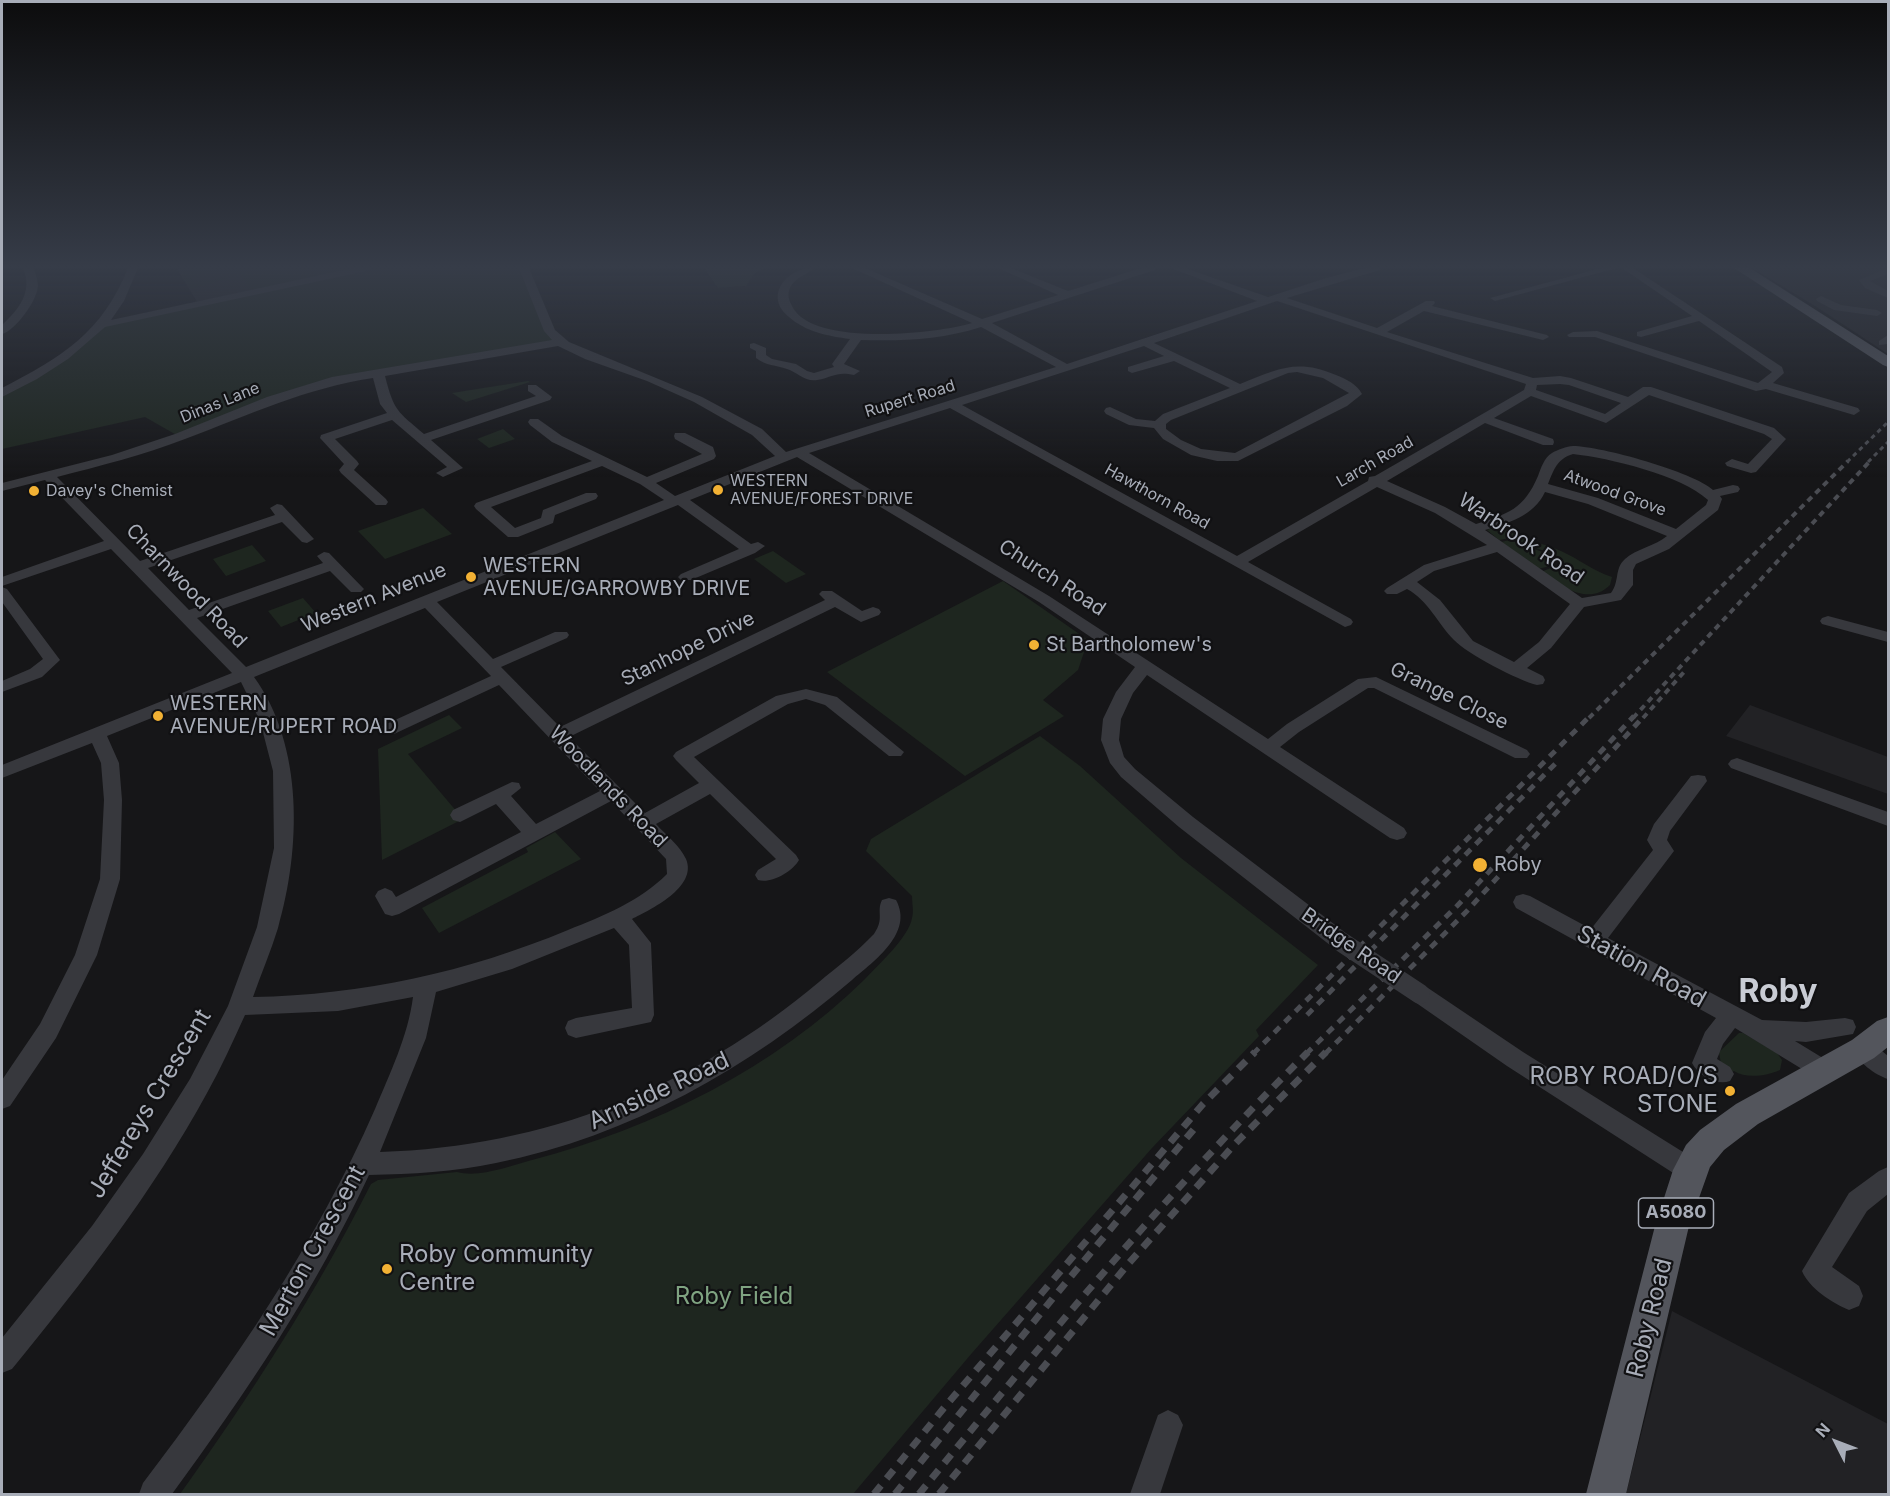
<!DOCTYPE html>
<style>
body{margin:0}
#map{position:relative;width:1890px;height:1496px;overflow:hidden;background:#161618;font-family:Inter,sans-serif}
canvas{display:block}
.frame{position:absolute;inset:0;border:3px solid #a8adb8;pointer-events:none}
.north{position:absolute;left:1806px;top:1412px;width:60px;height:60px;-webkit-text-stroke:4px #111113;paint-order:stroke;rotate:312deg;font-size:16px;font-weight:700;line-height:24px;text-align:center;color:#a8adb8}
.north::after{content:'';display:block;margin:auto;width:21px;height:27px;background:#a8adb8;clip-path:polygon(50% 0,100% 100%,50% 72%,0 100%)}
</style>
<div id="map">
<canvas width="1890" height="1496"></canvas>
<div class="frame"></div>
<div class="north">N</div>
</div>
<script>
const ctx = document.querySelector('canvas').getContext('2d');
ctx.lineJoin = 'round';
function fillPath(path, color) { ctx.fillStyle = color; ctx.fill(path, 'evenodd'); }
function strokePath(path, color, width, dash) { ctx.strokeStyle = color; ctx.lineWidth = width; ctx.lineCap = dash ? 'butt' : 'round'; ctx.setLineDash(dash || []); ctx.stroke(path); }
function label(font, color, halo, rows, align = 'center') {
  ctx.font = font + ' Inter,sans-serif'; ctx.lineWidth = 4.5; ctx.setLineDash([]); ctx.textBaseline = 'middle'; ctx.strokeStyle = halo; ctx.fillStyle = color; for (const [text, x, y, turn = 0] of rows) {
    ctx.save(); ctx.translate(x, y); ctx.rotate((+turn || 0) * Math.PI / 180); ctx.textAlign = isNaN(turn) ? turn : align; if (halo) ctx.strokeText(text, 0, 0); ctx.fillText(text, 0, 0); ctx.restore();
  }
}
fillPath(new Path2D(`
 M181,268H356L197,302L177,269Z
 M1752,268H1888V354L1815,306Z
 M1750,705L1888,757V794L1726,736Z
 M1672,1311L1888,1424V1494H1626Z`), '#222225');
fillPath(new Path2D(`
 M221,268L189,276L194,282L231,277L191,289L177,269Z
 M243,268H356L252,290L235,269Z
 M366,268H524L539,305L559,342L336,380L180,437L145,417L2,449V394L62,357L100,324L116,323Z
 M704,268H764L755,273L746,286L718,288Z
 M528,381L530,382L466,402L452,393Z
 M503,429L515,439L489,448L477,439Z
 M423,508L452,534L385,559L358,531Z
 M1499,525C1518,539 1540,542 1561,551C1579,559 1593,571 1612,577L1610,585C1588,607 1560,585 1541,572L1553,567L1569,573L1562,567L1564,562L1560,557L1510,538L1499,540L1487,530Z
 M1510,540L1553,556L1560,562H1552L1550,566L1538,569L1501,542Z
 M252,545L266,561L226,576L213,559Z
 M773,551L806,574L786,583L754,559Z
 M1003,581L1088,640L1078,670L1043,700L1064,716L965,776L827,672Z
 M303,598L316,613L281,627L268,611Z
 M449,715L462,728L408,754L463,819L382,860L378,749Z
 M1040,736L1080,766L1181,858L1318,965L1256,1030L1259,1036L1152,1148L972,1353L853,1494H180C251,1395 316,1293 371,1184L378,1180L457,1172C480,1178 509,1166 532,1160C654,1128 775,1068 865,979C878,965 909,937 912,918C914,912 912,903 912,896L866,851L871,839Z
 M555,832L581,859L439,933L422,908L528,852L526,848Z
 M1739,1033H1743L1777,1053L1782,1060L1780,1070C1767,1076 1746,1079 1734,1071L1730,1073L1721,1064L1719,1052Z`), '#1e261f');
fillPath(new Path2D(`
 M23,268H33C36,274 38,280 38,286C37,301 15,331 2,334V325C19,309 33,292 23,268Z
 M128,268H138L124,301L111,320L353,268H371L366,271L105,327L68,359L37,379L2,397V388C62,357 102,333 128,268Z
 M519,268H529L555,330L569,342L702,397L762,429L786,452L1056,367L981,327C941,340 902,341 861,340L844,364L860,371L854,375C837,371 833,377 817,380C805,382 797,372 787,369C776,365 766,366 756,358V351L750,348V344L754,343L766,348V355L772,359L796,364L807,371L814,373L834,367L832,364L850,339C828,336 806,332 789,317C763,296 787,267 814,268C807,275 794,278 790,288C787,295 789,300 792,306C811,347 936,334 972,323L852,268H865L982,319L1058,295L998,268H1011L1068,291L1141,268H1156L1155,270L992,323L1067,364L1257,301L1171,268H1185L1268,297L1326,278L1365,268H1381L1380,270L1287,298L1377,328L1426,301H1434L1435,303L1432,306L1547,335L1549,337L1543,340L1424,311L1387,332L1533,378L1560,376L1571,378L1628,397L1643,387H1651L1774,428L1786,439L1756,472L1751,473L1727,466L1725,463L1732,459L1748,464L1772,439L1764,434L1649,395L1606,423L1531,396L1494,418L1553,439L1554,442L1553,445H1543L1485,423L1387,481L1445,507L1476,524C1508,514 1524,509 1538,476C1541,468 1544,458 1552,453C1557,450 1567,446 1573,446C1600,446 1694,472 1713,490L1733,485L1738,486L1740,489L1738,492L1720,496L1722,499L1718,510L1669,549L1636,564L1633,570V585L1621,600L1584,607L1551,648L1527,668L1543,676L1545,680L1543,684L1537,685C1519,681 1466,653 1454,640C1437,623 1429,601 1407,589L1397,594H1387L1384,591L1387,588L1424,565L1487,545L1435,513L1377,487L1248,562L1351,619L1353,622L1351,625L1345,627L950,408L809,453L1049,596L1268,739L1287,724L1358,679L1376,677L1527,750L1530,754L1527,758H1515L1374,688H1368L1299,732L1280,747L1404,828L1407,833L1404,838L1397,840L1390,838L1147,675L1133,693L1121,719L1119,740L1124,757L1135,769L1193,817L1351,937L1354,943L1351,949L1343,951L1335,949L1179,827L1121,777L1110,763L1101,740L1103,719L1116,692L1135,667L1039,602L797,457L690,500L751,544L758,542L765,546L755,553L691,580H681L678,577L681,574L739,549L678,505L437,602L493,659L555,632H567L569,635L567,638L501,667L560,727L825,600L819,594L822,591H832L862,611L873,607L879,609L881,612L879,615L861,622L835,607L569,737L645,813L699,783L676,760L673,756L676,752L776,696L806,689L837,697L904,752L901,756H889L825,705L806,699L788,704L694,757L796,855L799,860C792,872 771,884 758,880L755,875L758,870L776,859L710,794L656,824C666,835 680,846 686,859C698,887 650,910 632,919L651,943L654,1015L651,1022L576,1038L568,1035L565,1028L568,1021L576,1018L632,1008L629,945L614,928L512,969L436,992L426,1038L380,1152C545,1147 693,1088 819,982C837,967 857,952 874,934C885,918 876,912 882,900L889,898L896,900C914,933 874,961 852,980C749,1068 630,1136 496,1163C454,1172 412,1174 369,1175C316,1289 246,1393 172,1494H139L143,1483C232,1366 316,1244 375,1109C390,1073 408,1036 413,997L338,1011L245,1015C233,1041 221,1068 207,1093C153,1192 83,1282 12,1369L2,1373V1338L92,1226L143,1154L190,1079L228,1006L257,927L274,848L273,771L260,721L241,682L107,736L119,763L122,800L120,879L97,955L56,1038L10,1106L2,1109V1080L40,1024L75,955L100,879L104,800L101,763L92,743L2,778V765L232,673L111,549L2,586V577L104,541L45,480L2,491V483L112,455L175,434L267,397L332,377L552,340L544,331ZM1277,301L1526,384L1524,390L1375,476L1369,477L1368,481L1237,556L962,405L1144,346L1164,356L1128,367V371L1132,373L1174,361L1230,388L1163,414L1155,421L1136,419L1110,407L1106,408L1104,411L1106,414L1129,425L1154,428L1163,439L1191,455L1217,461H1238L1347,406L1362,394C1357,384 1346,379 1336,375C1297,358 1277,369 1240,384L1154,343ZM558,346L585,359L647,381L694,402L752,435L775,456L675,496L656,483L714,459L716,456L713,447L685,433H675L674,436L675,439L702,454L647,477L562,436L538,419H530L528,422L530,425L552,442L592,461L476,503L474,506L476,509L508,537H518L553,523L555,515L596,499L598,496L596,493H586L543,510L541,518L515,528L491,507L602,466L640,484L664,500L246,667L197,618L330,571L351,592H361L364,589L329,553L324,552L317,556L323,563L189,610L148,568L282,522L302,542L307,543L314,539L282,505L277,504L270,508L275,515L140,561L57,477C100,466 143,455 185,439C249,415 306,388 373,378L380,404L387,413L321,435L320,438L344,464L339,470L341,473L376,505H386L388,502L386,499L354,470L359,464L357,461L335,439L392,420L447,467L436,473L443,477L463,468L431,440L550,400L552,397L536,385H528V391L536,396L424,434C397,411 394,411 385,376ZM1297,372L1323,378L1349,393L1235,453L1201,449L1181,440L1166,429V424L1171,420L1288,373ZM1560,384L1569,385L1621,403L1605,414L1536,390L1537,385ZM1573,454C1609,458 1681,475 1708,500L1706,505L1676,529L1598,498L1548,484C1554,469 1557,459 1573,454ZM1545,492L1588,504L1667,536C1655,546 1636,549 1625,559C1614,569 1620,581 1611,593L1582,598L1485,530C1508,523 1534,516 1545,492ZM1497,552L1570,604L1539,642L1514,662L1473,641L1440,600L1417,582L1434,571ZM425,608L491,676L382,726L379,730L382,734H394L499,685L600,791L536,824L511,796L521,788L519,783L512,782L453,810L450,815L453,820L460,822L496,804L521,832L396,897L392,891L385,888L378,891L375,896L385,914L392,916L399,914L611,801L666,859L667,874C640,901 603,916 568,930C467,972 363,995 253,997C261,974 271,951 278,928C301,849 304,746 254,677Z
 M1601,268H1617L1495,301L1490,298Z
 M1622,268H1633L1782,367L1784,373L1773,383L1858,408L1860,411L1854,415L1766,389L1756,391L1595,337H1569L1567,335L1573,332L1597,331L1758,383L1772,372L1699,321L1641,337L1637,336V332L1692,316Z
 M1888,268V274L1870,281L1888,291V298L1865,288L1859,280Z
 M1821,296L1841,305L1877,310L1882,313L1877,316L1834,310L1817,301L1816,299Z
 M1888,335V344L1879,345V341Z
 M2,587L7,589L60,660L42,677L2,692V681L30,669L43,659L2,602Z
 M1828,616L1888,632V642L1822,624L1820,621L1822,618Z
 M1737,758L1888,812V826L1731,768L1728,764L1731,760Z
 M1698,775L1705,776L1707,781L1670,831L1667,840L1674,851L1608,938L1762,1020L1806,1022L1845,1018L1853,1020L1856,1027L1853,1034L1806,1042L1795,1041L1831,1063L1835,1070L1831,1077L1823,1080L1815,1077L1735,1028L1723,1044L1717,1059L1730,1067L1734,1074L1730,1081C1717,1086 1699,1076 1692,1063L1705,1032L1716,1018L1516,908L1513,902L1516,896L1523,894L1530,896L1591,929L1653,850L1647,840L1654,824L1691,776Z
 M1420,985L1428,988L1523,1052L1699,1162L1702,1170L1699,1178L1690,1182L1681,1178L1507,1066L1412,1000L1409,994L1412,988Z
 M1863,1039L1871,1042L1888,1056V1079C1875,1075 1858,1062 1852,1049L1855,1042Z
 M1888,1167V1194L1867,1211L1832,1267L1859,1286L1863,1296L1859,1306L1849,1310C1832,1303 1809,1288 1802,1271L1849,1193L1879,1171Z
 M1168,1410L1178,1415L1183,1425L1160,1494H1130L1158,1415Z`), '#37383d');
fillPath(new Path2D(`
 M1734,268H1750L1888,356V367L1883,365Z
 M1888,1017V1047L1874,1058L1758,1124L1724,1150L1710,1167L1689,1226L1626,1494H1586L1655,1226L1673,1170L1686,1145L1700,1130L1736,1104L1852,1040L1877,1021Z`), '#53555c');
strokePath(new Path2D(`
 M1847,462L1888,422
 M1868,462L1888,442`), '#4a4c52', 3, [4.5, 4]);
strokePath(new Path2D(`
 M1589,718L1848,461
 M1633,718L1870,461
 M1643,718L1684,672`), '#4a4c52', 4, [6, 5]);
strokePath(new Path2D(`
 M1307,1015L1558,761
 M1253,1054L1590,716
 M1306,1054L1457,906L1634,716
 M1325,1054L1467,911L1644,716`), '#4a4c52', 5, [8, 7]);
strokePath(new Path2D(`
 M874,1494L943,1409L1203,1104L1255,1052
 M895,1494L1053,1298L1199,1123
 M919,1494C1043,1342 1168,1191 1308,1052
 M939,1494L1129,1263L1234,1145L1326,1052`), '#4a4c52', 7, [11, 9]);
strokePath(new Path2D(`
 M1343,943L1420,994`), '#37383d', 20);
const sky = ctx.createLinearGradient(0, 0, 0, 477);
sky.addColorStop(0, '#0c0c0d');
sky.addColorStop(0.56, '#363c48');
sky.addColorStop(1, '#363c4800');
ctx.fillStyle = sky;
ctx.fillRect(0, 0, 1890, 477);
for (const [x, y, r, color] of [
 [718,490,6,"#f2b134"],
 [34,491,6,"#f2b134"],
 [471,577,6,"#f2b134"],
 [1034,645,6,"#f2b134"],
 [158,716,6,"#f2b134"],
 [1480,865,8,"#f2b134"],
 [1730,1091,6,"#f2b134"],
 [387,1269,6,"#f2b134"]
]) { const dot = new Path2D(); dot.arc(x, y, r, 0, 2 * Math.PI); ctx.fillStyle = color; ctx.fill(dot); strokePath(dot, '#111113', 2); }
label('16px', '#a8adb8', '#111113', [
 ["Rupert Road",910,399,-17],
 ["Dinas Lane",220,403,-22],
 ["Larch Road",1375,462,-30],
 ["Atwood Grove",1615,493,20],
 ["Hawthorn Road",1157,497,29]
]);
label('16px', '#a8adb8', '#111113', [
 ["WESTERN",730,481],
 ["AVENUE/FOREST DRIVE",730,499],
 ["Davey's Chemist",46,491]
], 'left');
for (const [x, y, w] of [
 [1676,1213,75]
]) { const box = new Path2D(); box.roundRect(x - w / 2, y - 15, w, 30, 4.5); ctx.fillStyle = '#111113'; ctx.fill(box); strokePath(box, '#a8adb8', 1.5); }
label('bold 18px', '#a8adb8', null, [
 ["A5080",1676,1213]
]);
label('20px', '#a8adb8', '#111113', [
 ["Warbrook Road",1521,539,34],
 ["Church Road",1052,578,33],
 ["Charnwood Road",186,586,46],
 ["Western Avenue",374,598,-22],
 ["Stanhope Drive",688,649,-26],
 ["Grange Close",1449,696,26],
 ["Woodlands Road",608,787,46],
 ["Bridge Road",1351,946,35]
]);
label('20px', '#a8adb8', '#111113', [
 ["WESTERN",483,566],
 ["AVENUE/GARROWBY DRIVE",483,589],
 ["St Bartholomew's",1046,645],
 ["WESTERN",170,704],
 ["AVENUE/RUPERT ROAD",170,727],
 ["Roby",1494,865]
], 'left');
label('24px', '#a8adb8', '#111113', [
 ["Station Road",1641,967,29],
 ["Arnside Road",659,1091,-25],
 ["Jeffereys Crescent",150,1104,-59],
 ["Merton Crescent",313,1251,-61],
 ["Roby Road",1650,1318,-76]
]);
label('24px', '#a8adb8', '#111113', [
 ["ROBY ROAD/O/S",1718,1077],
 ["STONE",1718,1105],
 ["Roby Community",399,1255,"left"],
 ["Centre",399,1283,"left"]
], 'right');
label('24px', '#7fa381', '#111113', [
 ["Roby Field",734,1297]
]);
label('bold 32px', '#c9ccd4', '#111113', [
 ["Roby",1778,992]
]);
</script>
